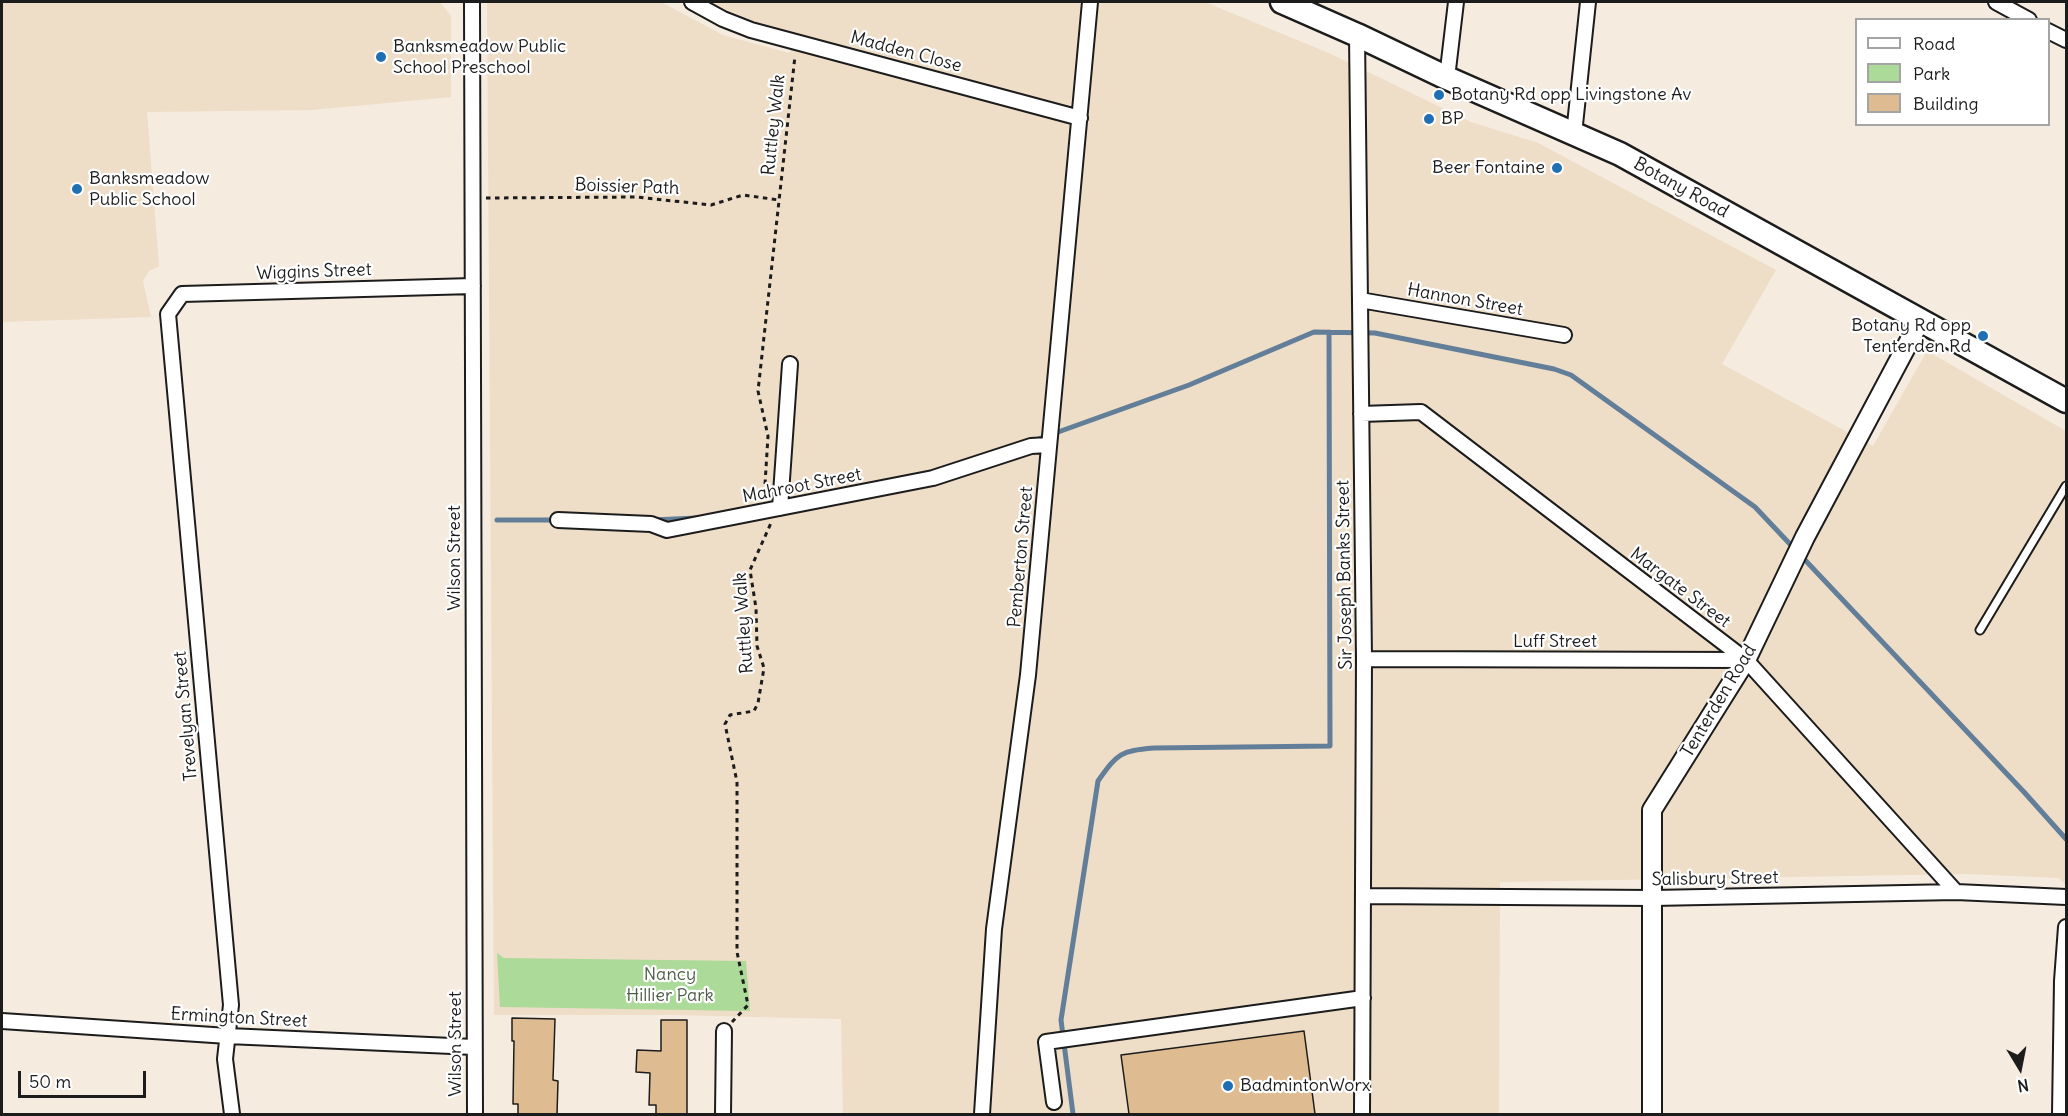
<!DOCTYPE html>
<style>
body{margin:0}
#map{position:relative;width:2068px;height:1116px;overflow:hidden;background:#f5ebde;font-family:Delius,sans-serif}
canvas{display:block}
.frame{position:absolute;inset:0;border:3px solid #1c1c1c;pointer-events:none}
.legend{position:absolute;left:1855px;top:18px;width:195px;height:108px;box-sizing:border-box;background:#fff;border:2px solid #a4a4a4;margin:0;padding:8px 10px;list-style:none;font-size:18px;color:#1c1c1c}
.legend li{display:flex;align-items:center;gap:12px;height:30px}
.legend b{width:30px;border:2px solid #a4a4a4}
.north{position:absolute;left:1990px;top:1038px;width:60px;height:60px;-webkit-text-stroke:4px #fff;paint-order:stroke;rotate:170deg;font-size:16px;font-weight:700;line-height:24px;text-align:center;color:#1c1c1c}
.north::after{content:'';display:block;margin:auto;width:21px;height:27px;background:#1c1c1c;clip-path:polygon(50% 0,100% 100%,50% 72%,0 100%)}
.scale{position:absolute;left:18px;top:1071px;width:128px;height:27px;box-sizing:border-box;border:3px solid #1c1c1c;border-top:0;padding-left:8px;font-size:18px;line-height:21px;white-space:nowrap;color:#1c1c1c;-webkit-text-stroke:4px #fff;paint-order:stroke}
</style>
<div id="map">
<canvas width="2068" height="1116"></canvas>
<div class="frame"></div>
<ul class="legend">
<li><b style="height:8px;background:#fff"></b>Road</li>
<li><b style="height:16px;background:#acda99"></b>Park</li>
<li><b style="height:16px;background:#dfbb91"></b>Building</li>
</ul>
<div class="north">N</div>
<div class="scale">50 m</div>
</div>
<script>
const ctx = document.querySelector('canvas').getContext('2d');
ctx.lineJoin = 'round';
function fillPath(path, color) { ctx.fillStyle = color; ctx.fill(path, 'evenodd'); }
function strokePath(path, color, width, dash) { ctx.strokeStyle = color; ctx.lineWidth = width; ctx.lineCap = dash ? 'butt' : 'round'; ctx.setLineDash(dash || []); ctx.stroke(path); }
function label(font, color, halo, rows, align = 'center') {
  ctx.font = font + ' Delius,sans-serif'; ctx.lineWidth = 4.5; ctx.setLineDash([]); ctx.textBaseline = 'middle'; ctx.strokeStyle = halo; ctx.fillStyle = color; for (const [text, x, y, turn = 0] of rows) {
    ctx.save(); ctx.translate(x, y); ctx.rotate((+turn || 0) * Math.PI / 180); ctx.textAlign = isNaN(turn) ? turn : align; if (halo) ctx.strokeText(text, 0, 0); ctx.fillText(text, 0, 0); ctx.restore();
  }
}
fillPath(new Path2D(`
 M2,2H440L451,16V97L312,110L147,112L159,266L149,271L143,281L151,317L2,322Z
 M487,2H661L723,35L789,53L799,35L761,25L709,2H1205L1331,54L1471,122L1538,143L1776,270L1722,364L1873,446L1927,351L2066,431V886L2059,878L1966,874L1500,882L1499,1114H843L841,1019L672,1015H494Z`), '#eeddc7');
fillPath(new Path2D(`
 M497,953L504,958L746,961L750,1011L500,1007Z`), '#acda99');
strokePath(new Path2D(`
 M1033,441L1189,385L1314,332L1375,333L1554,369L1571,375L1755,507L2024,792L2066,839
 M497,520H556
 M652,520L697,518
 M1073,1114L1061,1020L1098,781C1118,753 1120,751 1154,748L1330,746L1329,332`), '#627e99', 5);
const building = new Path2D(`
 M512,1018L555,1019L553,1080L558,1081L557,1114H518V1104H513L514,1041H512Z
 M661,1020H687V1114H656V1105H649L650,1073L636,1072L637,1050L661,1051Z
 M1304,1031L1315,1114H1129L1121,1055Z`);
fillPath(building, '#dfbb91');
strokePath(building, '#1c1c1c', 1.5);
const service = new Path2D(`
 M1980,630L2066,486`);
const minor = new Path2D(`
 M472,2L475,1114
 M692,2L723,19L751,30L1080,118
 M1996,2L2029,20
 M2048,31L2066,40
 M1357,35L1364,659L1362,1114
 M1447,78L1456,2
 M1574,134L1588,2
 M1360,300L1564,335
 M1361,414L1421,412L1746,660L1956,892
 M780,508L790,364
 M558,520L651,524L667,530L933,478L1031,446L1049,445
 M1364,659L1746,660
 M1363,896L1653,898L1956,892L2066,897
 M2,1021L228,1036L474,1047
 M1054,1102L1046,1042L1363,998
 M232,1114L225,1059L231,1005L168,314L182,294L473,286
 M723,1114L724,1031
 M982,1114L994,929L1028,675L1090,2
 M2060,1114L2062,981L2066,927`);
const tertiary = new Path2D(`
 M1652,1114V810L1746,660L1805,537L1921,319`);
const primary = new Path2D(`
 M1282,2L1357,35L1447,78L1620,154L2066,401`);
strokePath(service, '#1c1c1c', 11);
strokePath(minor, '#1c1c1c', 18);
strokePath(tertiary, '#1c1c1c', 22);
strokePath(primary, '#1c1c1c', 27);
strokePath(new Path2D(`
 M486,198L636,197L711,205L743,195L779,200
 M765,484L768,436L758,391L795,56
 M732,1022L748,1005L737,952V782L725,724L730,715L754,711L758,703L764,668L757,646L756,608L750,570L771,523`), '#1c1c1c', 3, [4.5, 4.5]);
strokePath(service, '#fff', 7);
strokePath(minor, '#fff', 14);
strokePath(tertiary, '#fff', 18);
strokePath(primary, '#fff', 22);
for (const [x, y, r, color] of [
 [381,57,6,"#1f6fb2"],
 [1439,95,6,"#1f6fb2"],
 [1429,119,6,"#1f6fb2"],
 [1557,168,6,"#1f6fb2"],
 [77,189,6,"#1f6fb2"],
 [1983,336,6,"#1f6fb2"],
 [1228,1086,6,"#1f6fb2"]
]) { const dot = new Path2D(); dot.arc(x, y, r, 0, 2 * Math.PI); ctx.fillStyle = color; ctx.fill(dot); strokePath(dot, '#fff', 2); }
label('18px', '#1c1c1c', '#fff', [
 ["Banksmeadow Public",393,47],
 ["School Preschool",393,68],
 ["Botany Rd opp Livingstone Av",1451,95],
 ["BP",1441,119],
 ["Beer Fontaine",1545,168,"right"],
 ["Banksmeadow",89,179],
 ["Public School",89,200],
 ["Botany Rd opp",1971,326,"right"],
 ["Tenterden Rd",1971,347,"right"],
 ["BadmintonWorx",1240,1086]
], 'left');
label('18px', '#1c1c1c', '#fff', [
 ["Madden Close",906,52,15],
 ["Ruttley Walk",774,125,-84],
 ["Boissier Path",627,187,2],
 ["Botany Road",1681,188,29],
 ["Wiggins Street",314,272,-2],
 ["Hannon Street",1465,300,10],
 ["Mahroot Street",802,486,-11],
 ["Pemberton Street",1021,557,-85],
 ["Wilson Street",455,558,-90],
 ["Sir Joseph Banks Street",1345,575,-91],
 ["Margate Street",1680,588,37],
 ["Ruttley Walk",744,623,-94],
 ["Luff Street",1555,642],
 ["Tenterden Road",1719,701,-59],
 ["Trevelyan Street",186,716,-95],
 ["Salisbury Street",1715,879,-1],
 ["Ermington Street",239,1018,3],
 ["Wilson Street",456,1044,-90]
]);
label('18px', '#4e5e48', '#fff', [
 ["Nancy",670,975],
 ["Hillier Park",670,996]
]);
</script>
